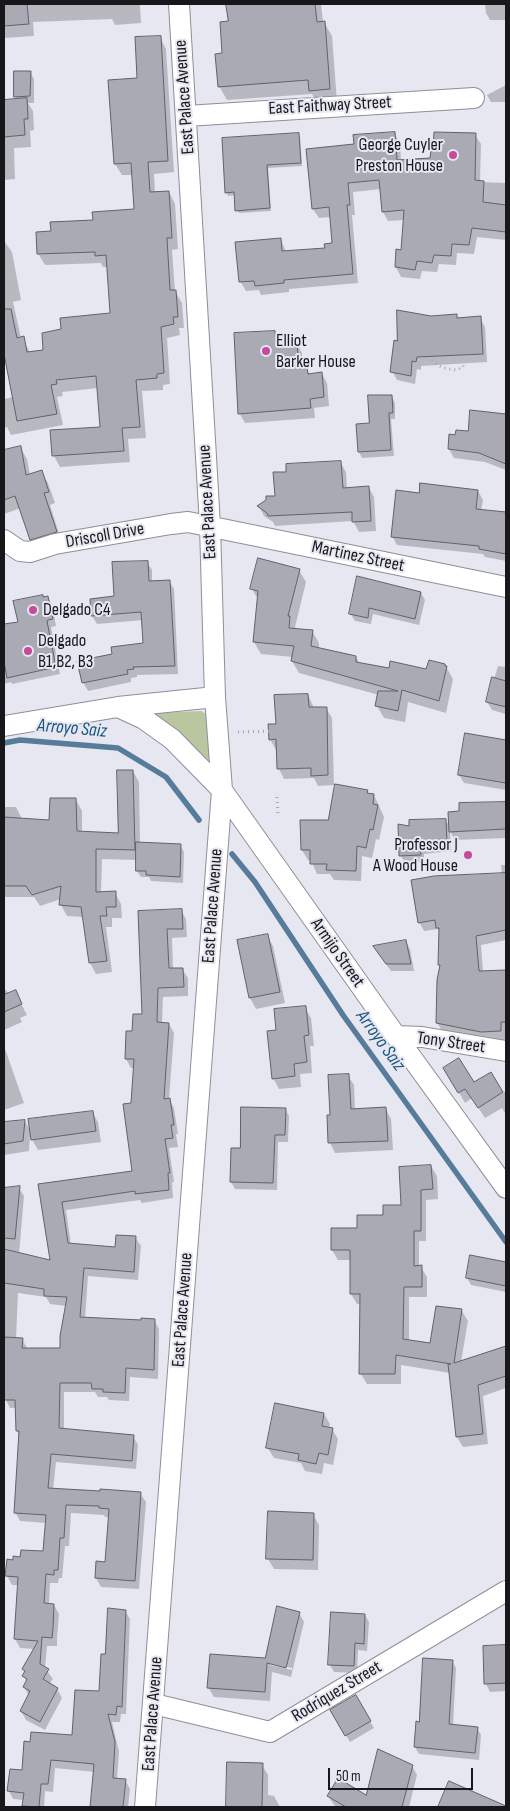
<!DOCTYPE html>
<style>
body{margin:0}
#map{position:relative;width:510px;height:1811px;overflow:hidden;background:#e6e7f1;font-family:"Sofia Sans Condensed",sans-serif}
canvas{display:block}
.frame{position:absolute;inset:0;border:5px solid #18181c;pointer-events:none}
.scale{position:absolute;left:328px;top:1768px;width:145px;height:22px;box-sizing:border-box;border:2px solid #18181c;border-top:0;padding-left:6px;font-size:15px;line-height:18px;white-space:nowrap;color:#18181c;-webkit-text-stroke:4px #e6e7f1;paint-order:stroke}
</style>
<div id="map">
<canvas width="510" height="1811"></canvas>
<div class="frame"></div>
<div class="scale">50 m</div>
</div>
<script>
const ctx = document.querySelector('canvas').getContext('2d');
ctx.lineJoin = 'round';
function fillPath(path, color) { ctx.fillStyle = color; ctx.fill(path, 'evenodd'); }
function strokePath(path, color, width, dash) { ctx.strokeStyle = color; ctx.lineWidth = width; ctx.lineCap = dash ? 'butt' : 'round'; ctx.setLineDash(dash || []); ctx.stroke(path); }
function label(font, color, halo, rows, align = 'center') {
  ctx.font = font + ' "Sofia Sans Condensed",sans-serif'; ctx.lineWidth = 4; ctx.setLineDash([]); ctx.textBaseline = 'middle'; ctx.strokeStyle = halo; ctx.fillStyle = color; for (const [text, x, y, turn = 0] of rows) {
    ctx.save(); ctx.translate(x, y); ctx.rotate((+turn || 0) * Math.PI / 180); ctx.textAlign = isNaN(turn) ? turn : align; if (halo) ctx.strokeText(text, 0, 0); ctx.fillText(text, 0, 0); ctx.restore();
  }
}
fillPath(new Path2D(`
 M201,711L206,714L208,718L211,757L209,761L155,716L158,713Z`), '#b9c69f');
fillPath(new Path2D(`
 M4,4H139L140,6L141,23L115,25L112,19L33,22L34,36L4,38Z
 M228,4H321L323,22H324L332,36L337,102L318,104L312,94L227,100L219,86L229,22Z
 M485,4H506V20H490L486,13Z
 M160,37L166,49L174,172L154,174L155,193L169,192L175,204L178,249L172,250L175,291L182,303L184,328H179L180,335L167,338L170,384L163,385V390L142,391L146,438L128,439L130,462L60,467L54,456L101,428L98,388L62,392L63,396L57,397L63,425L11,435L7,427L4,428V399L13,397L4,352V241L12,252L21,300L13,302L21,338H23L30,353L44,352L62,330L111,314L108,267H103L101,263L45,265L38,253L52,233L135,210L133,175H122L115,164L138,79Z
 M30,72L34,79V103H28L33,111L34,130L30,131L31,147L14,148L15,179L4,180V101L17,100L15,96Z
 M506,85V102H491L487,95Z
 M394,133L400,143L401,161L432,159L475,135L481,144L480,182L506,183V240L477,237L474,254L457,253L456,265L439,264L437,272L422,271L420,279L401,277L396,267L397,250L402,251L405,220L388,221L383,212L381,189L353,192L355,215H352L358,283L289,289V292L261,295L259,290L246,291L240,281L281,240L286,252L326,249L333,245L331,217L319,218L313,209L355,146Z
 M298,134L300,137L302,166L268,168L271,211L239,213L237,210L236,195L228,196L227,193Z
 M456,315L459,319L480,318L485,327L487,362L421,366V370L417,369L415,384L397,380L392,371L398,343L430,317Z
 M274,332L280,344L296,343L302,353L303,369H307L310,375L322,374L327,383L329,406L314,408L315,418L245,423L240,414Z
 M392,397L395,403V419H391L394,456L362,458L359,452L370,424Z
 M495,424L506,426V470L485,462L454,458L449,449L469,432Z
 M20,447L27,459L30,475L41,471L48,483L55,503L50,505L62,543L37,551L31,539L21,508L4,514V451Z
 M340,462L346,472L347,489L369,488L374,497L376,531L359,532L353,521L275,526L273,522L264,516L259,506L276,497L288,473Z
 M478,491L483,500L481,511L506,514V561L485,557L483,554L397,545L392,536L420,495Z
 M147,562L152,570V582L169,581L174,589L178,674L137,675V677L131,678V682L88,691L83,682L113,656L144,644L143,620L97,624L92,616L115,598Z
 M299,570L306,582L295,627L297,630L312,631L319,643V649L356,657L360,664L390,669L427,670L445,665L453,679L446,713L408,702L405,722L384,718L377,706L379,695L299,673L292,661L293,657L261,654L254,642L259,601L252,589Z
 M421,593L425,600L419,625L373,614L371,624L355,621L350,613Z
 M47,597L52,604L56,626L51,627L60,674L12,684L11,682L4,684V626L19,623L43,598Z
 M498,666L506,667V714L492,710L487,702Z
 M308,695L314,708H326L332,718L334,785L318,786L314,778L284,779L279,769L278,750H276L270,739L277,725Z
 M506,738V790L464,783L459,775L506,741Z
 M133,771L139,782L140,843L180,845L184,852L183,883L151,881L149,877H141L137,871V860L102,859L101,893H115L121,904L122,918H112V927H106L112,972L96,974L90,963L83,917L67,916L61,905V899L40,906L34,897H4V807H16L22,819L51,821L76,800L82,811V832L119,834Z
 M367,791L369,795H374L384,817L379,840L376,839L372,858L362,856L361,881L334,880L330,874H317L311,860H308L302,850L329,822Z
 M506,803V847V838L455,840L450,831L451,851L424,854V862L405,863L401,856L411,828L446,820L450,828L460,812V804Z
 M501,865H506V940L481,945L483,972L506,971V1040L487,1041L443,1032L437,1023L441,968L439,964L440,933L438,929L424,931L419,922L502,874Z
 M181,910L186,919L187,937L172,938L173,969H182L188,978V996L163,997L162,1024H169L174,1033L169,1099L174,1108L178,1134H176L178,1147L169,1148L174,1182H172L173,1198L142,1203L140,1200L66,1210L71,1245L116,1248L135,1237L141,1246L138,1280L88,1276L85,1318L142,1322L154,1320L159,1329L158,1379L130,1377L129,1401L109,1400L107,1397H98L95,1392H64V1430L133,1436L138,1445L136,1469L56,1462L53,1490L140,1493L146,1502L139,1589L101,1587L96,1578L97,1562L106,1563L110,1517H105L104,1515L71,1513L69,1546H65L62,1578H59L58,1583H50L49,1605H54L59,1614L57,1638V1646H47L45,1668L53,1679L49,1684L57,1689L62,1698L45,1730L26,1720L21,1711L29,1696L24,1687L27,1682L24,1676L25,1673L23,1669L35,1649L20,1648L15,1639L19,1585H12L7,1576L14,1561L44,1553L46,1523L20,1521L15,1512L20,1436L17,1431V1408H10L6,1400H4V1190L19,1188L24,1196L19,1254L52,1262L39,1185L134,1172L132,1104L135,1068H131L126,1059L133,1032L144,1016L139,912ZM18,1293L46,1297L50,1304L67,1306L62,1349L27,1348L22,1339H16Z
 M267,935L273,946L285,1003L256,1009L250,998L239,941Z
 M406,942L410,949L414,971H391L379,954Z
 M6,990L9,994L15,992L27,1015L20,1018L22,1022L4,1030V991Z
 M305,1008L311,1018L314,1046H310L312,1073L300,1074L301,1087L279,1089L273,1078L278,1031Z
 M4,1046L24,1103L4,1110Z
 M445,1068L474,1083L490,1073L502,1093L506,1091V1115L502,1108L485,1118L472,1098L465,1103Z
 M348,1076L354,1085L355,1110L386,1109L391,1119L393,1150L335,1153L330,1143L331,1116Z
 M285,1109L289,1116L288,1142H278L277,1190L235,1189L231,1182L241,1149Z
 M92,1112L98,1122L101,1142L38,1150L30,1136L29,1151L4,1155V1124L25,1121L31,1132Z
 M431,1166L437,1176L438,1199L426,1200V1241H419V1267H421L427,1277V1297H409V1341L431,1344L462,1311L468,1321L461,1362L506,1347V1388L483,1396L488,1444L463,1447L457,1437L450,1373L401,1365V1384H367L361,1374V1304H357L351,1294V1260H338L332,1250L358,1229L402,1206Z
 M471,1257L506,1263V1292L471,1285L467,1278Z
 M324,1414L330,1424L329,1428L332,1429L338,1439L333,1465L324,1463L322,1474L305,1471L301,1463L274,1458L267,1447Z
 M313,1514L319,1525L318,1570L274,1569L268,1559Z
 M125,1611L130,1619L126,1714H121L120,1722H112L119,1752L117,1779L125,1780L130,1789L128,1807H91L95,1772L55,1768L53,1792L45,1791L44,1807H25L24,1800L13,1799L9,1791L23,1771L73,1737L100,1693L106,1655Z
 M299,1613L304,1622L291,1677L272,1672L270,1701L214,1697L208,1687L266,1660ZM270,1663L292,1668V1670L270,1665Z
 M365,1615L369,1622L367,1651L358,1650L357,1673L334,1672L330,1665Z
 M506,1646V1691L490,1692L486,1684L484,1647Z
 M452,1661L456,1668L453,1726L477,1728L481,1735L479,1760L419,1754L415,1747L420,1723Z
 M355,1697L374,1728L350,1742L332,1711Z
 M228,1763L262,1765L268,1775V1795L274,1796L280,1807H227Z
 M412,1766L417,1775L409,1807H337L334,1805L328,1796L366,1797Z
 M450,1782L488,1799L493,1807H439Z`), '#0003');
strokePath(new Path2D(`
 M4,743L20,740L118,748L166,777L199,820
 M232,854L255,882L343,1015L506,1242`), '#577b9a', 5.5);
const building = new Path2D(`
 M4,4H27L29,24L4,26Z
 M226,4H315L317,22L325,21L330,89L309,91L308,80L218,87L215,54L222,53L220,22L228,21Z
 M161,36L168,161L148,162L150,192L169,191L172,238H167L170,290H176L178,317H173L174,324L161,327L164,373L157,374V378L136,380L140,427L122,428L124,451L52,456L50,430L100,427L96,376L56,380L57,384L51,385L57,414L17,421L4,354V309H11L17,338L24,336L27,352L43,350L42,333L61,329L60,318L110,313L106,255L95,256V252L37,254L36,232L51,231L50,222L93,220L92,212L134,209L131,163L114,164L108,80L137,78L135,37Z
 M14,71H31L30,96L14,97Z
 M27,98L28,119H24L25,135L4,137V100Z
 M395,132L397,160L430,158L431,150H433L434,132L476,133L475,180L484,181L483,202L506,205V232L472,228L469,245L452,244L451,256L434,255L432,263L417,261L415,270L395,267L396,249L401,250L404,210L382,212L379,180L348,183L350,205H347L353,274L284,280V283L255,286L254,281L239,282L235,242L281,238L282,251L325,248L324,244L332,243L329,207L312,209L306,149L354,144L353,135Z
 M299,133L301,163L267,165L270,208L235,211L234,192L225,193L222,138Z
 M397,310L431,316L457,314V318L481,316L483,354L417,357L416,362L412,361L411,376L390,372L394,340L397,341Z
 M275,331L276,344L297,342L299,368H307L308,374L322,372L324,397L310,399L311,408L238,414L234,333Z
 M368,395H392L393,413H389L391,450L358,452L356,424L369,423Z
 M470,410L506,414V464L479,453L448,449L449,434L455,435L456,430L468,431Z
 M21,446L26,475L42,470L49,492L44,493L57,532L30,540L15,496L4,500V450Z
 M341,461L343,488L369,486L371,521L352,522V512L268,516L267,513L257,506L266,500V496H275L273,472H286V464Z
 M420,483L478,490L476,509L506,512V554L479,549V546L391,537L396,490L419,493Z
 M258,558L300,569L288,616H290L289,628L313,630L311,646L356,656V662L389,668L390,661L426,669L429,660L445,664V666H447L439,701L402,690L398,711L375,706L378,691H398L291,661L294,646L253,642L258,591L250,589Z
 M148,561L149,581L170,580L175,666L133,667L134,669L127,670L128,674L82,683L77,661L112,654L111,647L143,643L141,612L91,616L90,599L114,596L112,562Z
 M357,576L421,592L415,619L369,608L368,618L349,614Z
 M43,595V597L48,596L53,619L48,620L47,621L56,667L7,678L4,662V624L18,622L13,601Z
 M492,677L506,681V707L486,702Z
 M308,694L309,707H327L328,775L311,776V768L277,769L276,739L269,740L268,724H276L274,695Z
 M465,733L506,740V783L458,775Z
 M117,770H133L135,850L96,849V892L116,891V907H106L107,916H100L107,961L89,963L81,907L59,905L61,886L32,895L26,886H4V817L49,820L50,798H76L77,831L118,833Z
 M335,784L368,790L367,793L374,794L373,804L378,805L373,830L370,829L366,848L357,846L356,871L326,870L327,864H310V850H301L300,820H328Z
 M506,802V829L449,832L448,812L459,811V803Z
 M446,819L447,844L420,847L421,855L399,856L398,824L409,826V820Z
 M136,842L181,844L180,877L146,875V871H136Z
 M506,873V930L476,936L479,971L506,970V1022H501V1031L481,1032L436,1023L437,980L440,965H438L439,928H436L435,920L418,923L411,880L434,876Z
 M182,909L183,929H167L169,968H183L184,987L158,988L157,1022L169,1023L164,1099L170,1098L174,1125H171L173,1138L165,1139L170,1173H168L169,1190L135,1194V1191L62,1202L68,1243L115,1247L116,1235L136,1236L134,1272L84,1268L80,1317L141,1320V1318L155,1319L154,1370L126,1368L125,1393L103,1392V1389H92L91,1383H60L59,1428L134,1435L132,1461L51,1454L48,1488L100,1491V1489L141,1492L135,1581L95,1578L96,1561L105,1562L109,1509L99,1508V1506L66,1505L64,1538H60L58,1570H54V1575L46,1574L44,1603L54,1604L53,1628L52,1638L42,1637L40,1664L49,1669L43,1679L58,1688L40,1722L20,1711L30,1691L23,1687L27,1679L22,1676L25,1671L22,1669L38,1641L14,1639L18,1577L5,1576L7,1559L13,1560V1556L20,1557L21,1550L43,1551L46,1515L14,1513L19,1431H16L15,1400H4V1337L23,1338L22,1348H60V1336L67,1297L44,1296V1289L4,1283V1249L50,1260L38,1184L132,1171L123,1104L131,1103L134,1059H125L126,1031H132L133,1014H142L138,911Z
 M268,934L280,992L249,998L237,940Z
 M406,940L411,964H386L373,946Z
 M16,990L22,1004L4,1012V995Z
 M306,1006L309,1035L304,1036L307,1062L294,1064L295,1076L272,1079L267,1031L276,1030L274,1009Z
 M459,1058L474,1082L491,1072L503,1092L478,1108L465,1089L458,1093L443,1068Z
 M349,1074L351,1109L386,1107L388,1141L328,1143L327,1115H330L328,1075Z
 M241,1107L286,1108L285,1135H275L273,1183L230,1182L231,1148H240Z
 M93,1111L96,1131L31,1140L28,1119Z
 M25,1120L23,1141L4,1144V1122Z
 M431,1165L433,1189L421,1190V1231H414V1266L422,1265V1287H404L403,1339L430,1343L436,1306L462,1309L454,1363L506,1346V1376L478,1385L483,1434L456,1437L448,1364H451L396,1355L395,1374H359L360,1294H350V1250H331V1228H357V1215H383V1205H401L399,1167Z
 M20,1186L15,1239L4,1238V1188Z
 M470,1255L506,1262V1286L466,1278Z
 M275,1403L324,1413L322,1426L333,1428L328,1455L319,1453L316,1464L298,1460L299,1454L266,1448Z
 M268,1511L314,1513L313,1560L266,1559Z
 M277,1606L300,1612L286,1668L267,1663L265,1692L207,1688L210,1654L265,1658Z
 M108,1608L126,1610L122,1707L117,1706L116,1715L108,1714L115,1742L113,1778L126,1779L123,1807H90L94,1764L51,1760L48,1784H41L39,1807L22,1806L24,1793L7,1791L10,1769L22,1770L24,1741L30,1742L31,1732L72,1735L75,1690L99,1691L101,1654H105Z
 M331,1612L365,1614L364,1644L355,1643L354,1666L328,1665Z
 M506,1645V1683L484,1684L483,1646Z
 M423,1658L453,1660L449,1724L478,1727L475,1753L414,1747L416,1721L419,1722Z
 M356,1695L371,1721L345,1736L330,1710Z
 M378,1749L413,1765L402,1807H346L327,1796L338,1778L366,1795Z
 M227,1762L263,1763L262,1807H226Z
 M449,1781L506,1806V1807H438Z`);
fillPath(building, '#a9aab3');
strokePath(building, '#606169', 1);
const minor = new Path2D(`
 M186,116L474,98
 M4,540L20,551L30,552L55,544L171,524L188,522L506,587
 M118,707L144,719L172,739L222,790L396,1036L506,1188
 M4,726L118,707L215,697
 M396,1036L422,1037L506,1051
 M154,1704L270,1732L506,1591
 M145,1807L222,790L215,697L210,526L205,440L179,4`);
strokePath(minor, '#8e8f98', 22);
strokePath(new Path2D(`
 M432,360C439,368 447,369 457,370L463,367V362
 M238,732L276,731
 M277,797L278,816`), '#a6a7af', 3, [1, 4]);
strokePath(minor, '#fff', 20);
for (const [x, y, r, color] of [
 [453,155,5,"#c44a9b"],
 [266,351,5,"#c44a9b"],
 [33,610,5,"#c44a9b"],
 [28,651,5,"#c44a9b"],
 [468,855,5,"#c44a9b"]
]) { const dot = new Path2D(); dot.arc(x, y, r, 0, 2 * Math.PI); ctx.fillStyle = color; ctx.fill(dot); strokePath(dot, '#e6e7f1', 2); }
label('18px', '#18181c', '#e6e7f1', [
 ["East Palace Avenue",185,97,-94],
 ["East Faithway Street",330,106,-3],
 ["East Palace Avenue",208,502,-93],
 ["Driscoll Drive",105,536,-10],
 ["Martinez Street",358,557,12],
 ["East Palace Avenue",213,906,-86],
 ["Armijo Street",337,953,55],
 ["Tony Street",451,1043,8],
 ["East Palace Avenue",183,1310,-86],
 ["Rodriquez Street",337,1692,-31],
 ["East Palace Avenue",153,1714,-86]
]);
label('18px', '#18181c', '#e6e7f1', [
 ["George Cuyler",443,145,"right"],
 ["Preston House",443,166,"right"],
 ["Elliot",276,341],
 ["Barker House",276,362],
 ["Delgado C4",43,610],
 ["Delgado",38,641],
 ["B1,B2, B3",38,662],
 ["Professor J",458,845,"right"],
 ["A Wood House",458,866,"right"]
], 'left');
label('italic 19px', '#1b567f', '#e6e7f1', [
 ["Arroyo Saiz",72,729,5],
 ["Arroyo Saiz",380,1041,54]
]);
</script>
